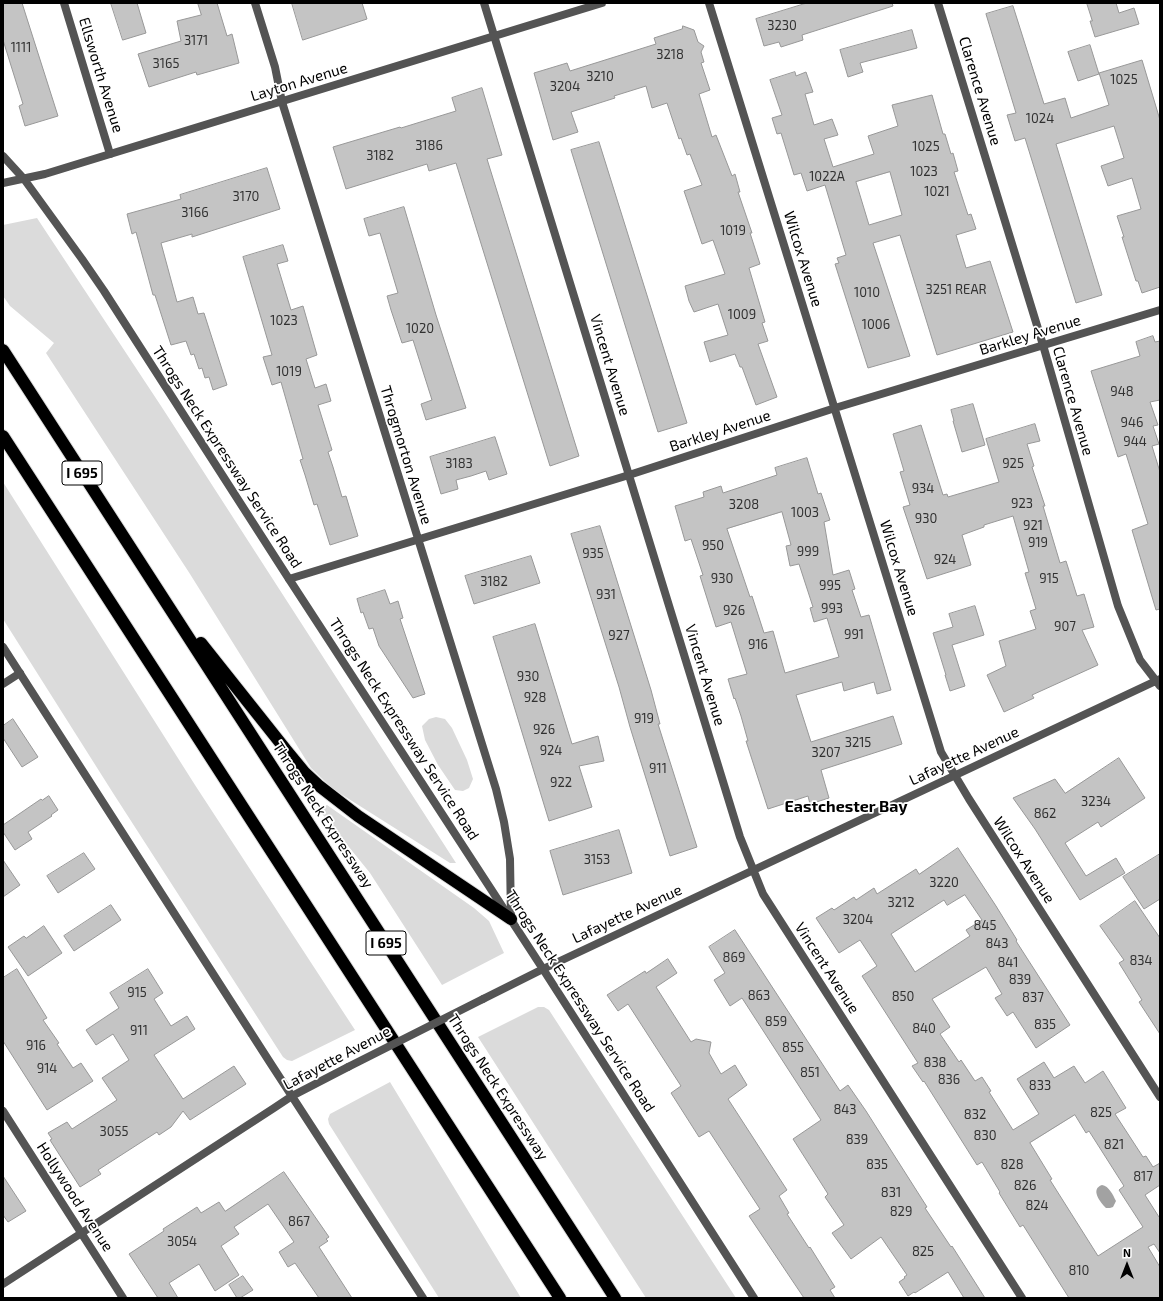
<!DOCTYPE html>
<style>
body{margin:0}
#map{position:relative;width:1163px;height:1301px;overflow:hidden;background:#fff;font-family:"Exo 2",sans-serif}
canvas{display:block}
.frame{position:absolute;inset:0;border:4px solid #000;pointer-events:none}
.north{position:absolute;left:1107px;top:1245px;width:40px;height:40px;-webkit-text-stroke:3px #fff;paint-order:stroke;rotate:0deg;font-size:11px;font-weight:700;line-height:16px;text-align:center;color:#000}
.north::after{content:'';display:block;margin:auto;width:14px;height:18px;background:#000;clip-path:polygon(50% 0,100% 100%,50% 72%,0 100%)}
</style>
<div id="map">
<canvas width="1163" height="1301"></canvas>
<div class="frame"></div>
<div class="north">N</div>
</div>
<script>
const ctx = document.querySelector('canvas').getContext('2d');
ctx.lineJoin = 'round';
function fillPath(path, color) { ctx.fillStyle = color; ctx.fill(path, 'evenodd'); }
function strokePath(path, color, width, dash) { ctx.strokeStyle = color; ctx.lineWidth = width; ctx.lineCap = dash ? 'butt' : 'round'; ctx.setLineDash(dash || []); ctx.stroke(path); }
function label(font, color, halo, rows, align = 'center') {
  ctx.font = font + ' "Exo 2",sans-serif'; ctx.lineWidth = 3.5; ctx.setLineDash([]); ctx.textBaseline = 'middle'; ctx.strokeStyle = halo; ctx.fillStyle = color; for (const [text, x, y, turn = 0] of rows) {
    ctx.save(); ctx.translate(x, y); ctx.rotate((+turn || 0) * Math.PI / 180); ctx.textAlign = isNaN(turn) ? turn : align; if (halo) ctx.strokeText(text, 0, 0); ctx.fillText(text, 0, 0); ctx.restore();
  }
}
fillPath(new Path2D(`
 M37,218L163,409L456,863H450L333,789L311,768L190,574L46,353L54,343L10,306L3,296V225Z
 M3,482L195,785L355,1030L292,1061L287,1060L283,1057L113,793L3,619Z
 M436,717L445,719L452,728L467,760L473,779L469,788L463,791L455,790L438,765L425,740L422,726L429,719Z
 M327,805L474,908L489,921L504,953L442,985L370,873L319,810Z
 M538,1007H544L549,1010L736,1298H646L478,1037Z
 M390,1082L521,1298H439L329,1124L328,1119L330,1114Z`), '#dbdbdb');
fillPath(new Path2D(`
 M1102,1185C1109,1186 1113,1195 1116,1201L1113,1207L1110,1208H1106C1100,1202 1090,1189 1102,1185Z`), '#a2a2a2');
const building = new Path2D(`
 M3,3H22L58,116L25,126L19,106L23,104L3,40Z
 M111,3H137L146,33L123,40Z
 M198,3H217L227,36L232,34L239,63L197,75L196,72L149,87L138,54L181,41L177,21L201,15Z
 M292,3H362L367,19L303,40Z
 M807,3H892L893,6L802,35L803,40L781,47L779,42L764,46L756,19Z
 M1087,3H1116L1119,13L1134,8L1139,24L1095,37L1090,21H1092Z
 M1013,6L1044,104L1065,98L1071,118L1109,105L1099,73L1142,60L1160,120V287L1142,293L1138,281H1136L1122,237H1124L1117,216L1141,209L1132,178L1108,186L1101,166L1124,158L1114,126L1056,144L1102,295L1076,303L1025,138L1015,141L1007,115L1016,113L986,14Z
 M683,26L694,30L698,42L704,46L701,52L704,62L701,63L710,90L699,94L712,137L716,135L732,176L735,174L740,192H738L752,233H750L760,264L749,268L765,322L762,323L768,341L758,344L777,397L756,405L742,367H740L735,354L710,362L704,342L728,335L718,304L694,312L689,301L685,286L725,274L713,240L702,244L684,191L702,185L690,154L687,155L681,138L679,139L667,103L652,108L646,86L614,96L615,98L571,112L578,132L553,140L534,73L567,63L570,71L621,55L656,44L654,38L682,29Z
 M912,30L917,48L860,63L863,72L848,77L840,50Z
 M1090,45L1099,74L1078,81L1068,52Z
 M795,72L796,76L806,72L813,92L805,94L814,125L832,119L838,135L824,139L833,167L874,154L868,136L898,126L892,105L932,95L943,134H945L951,154L953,153L958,171L954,172L968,215L971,214L976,229L956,235L966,268L990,261L1013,332L937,355L900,235L873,243L910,356L868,368L835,264L839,263L837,258L846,255L825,185L807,191L801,173L794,175L781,133L777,134L772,118L782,115L770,80ZM890,172L902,215L869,225L856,182Z
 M482,88L502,155L487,159L579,456L550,466L456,163L429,171L427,164L346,189L333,147L400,127L401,128L456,111L452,98Z
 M599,142L687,423L658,432L571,150Z
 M267,168L280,209L192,237V234L161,243L177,302L193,297L198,314L204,313L227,385L213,390L209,377L205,378L202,368L199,369L194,354L191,355L186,341L171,345L155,295H153L136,232L132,234L127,214L181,199L180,195Z
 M404,207L436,315L466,408L426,420L421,404L432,400L413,340L402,343L391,310L387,296L398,293L380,233L369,236L364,219Z
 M283,245L288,261L277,264L291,310L303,306L317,355L306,359L315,388L326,384L331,401L318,405L332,450L328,452L333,467L342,497L346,496L358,536L330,545L317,504L314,505L305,475L300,460L303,459L281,382L272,385L263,357L272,355L243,257Z
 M1153,336L1155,342L1160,341V400L1150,402L1158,425L1153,426L1159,444L1152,446L1160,472V609L1156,610L1132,530L1148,524L1126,454L1118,457L1091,371L1140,356L1136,342Z
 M973,404L985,445L962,452L953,421H954L951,410Z
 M1035,424L1040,441L1027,444L1034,466L1032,467L1045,506H1043L1060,563L1066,561L1077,596L1084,594L1094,627L1082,630L1098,665L1032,695L1034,698L1004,712L987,675L1006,666L999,641L1036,629L1030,611L1036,609L1025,573L1029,572L1013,516L984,525V527L962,535L971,565L927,579L903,507L910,505L900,472L904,471L893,434L921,425L943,495L947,494L948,497L999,482L986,439Z
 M495,437L507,474L489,480L486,471L471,476L456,480L458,489L441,494L430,457Z
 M807,458L818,494L821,493L830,520L824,522L833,575L849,570L855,589L852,590L861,617L869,615L891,690L877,694L874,682L844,691L842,682L796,695L811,742L893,716L902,744L821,770L829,798L810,804L808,796L768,809L746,741H748L741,716L735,698L734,699L728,679L747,674L731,622L716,627L700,576L703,575L691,539L685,541L675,506L704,497L703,492L721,486L723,493L777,475L775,468ZM782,512L791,545L786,546L790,566L799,564L813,607L810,608L814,622L827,618L839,657L785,673L773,631L764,633L752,596L750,597L727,529Z
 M600,526L651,690L660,724H658L697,847L670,856L630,727L619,687L571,534Z
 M531,556L540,583L474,604L465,576Z
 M385,590L390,604L398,601L403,618L400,619L425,694L413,698L379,646L373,628L369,629L363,612L361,613L357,599Z
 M975,606L984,635L952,645L965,686L950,691L945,675H946L933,633L953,627L949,614Z
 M535,624L572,744L598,736L604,761L579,766L592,807L549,821L493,637Z
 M13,719L38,757L22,767L3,738V726Z
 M1119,758L1145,798L1101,827L1098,822L1065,843L1086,876L1116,858L1125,873L1080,900L1035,829L1013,798L1055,779L1065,793Z
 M49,796L58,810L51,815L52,816L28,832L32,839L15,850L3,832V825L41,799L42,800Z
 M619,830L632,873L563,895L550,851Z
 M958,848L996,906L1017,940L1016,941L1070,1025L1036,1048L1013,1012L1007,1016L995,998L1002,994L986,967L932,999L950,1027L940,1034L959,1062L961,1060L975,1081L982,1077L991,1091L989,1092L1013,1130L1039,1114L1017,1079L1044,1062L1054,1078L1074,1066L1085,1083L1103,1071L1126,1108L1115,1114L1143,1157L1146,1156L1153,1167L1160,1163V1185L1145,1195L1159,1217H1160V1253L1154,1244L1148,1247L1160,1267V1298H1069L1023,1225L1020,1227L999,1193L1000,1192L982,1162L977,1165L924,1081L923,1082L912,1066L918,1063L862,976L877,966L860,940L839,953L816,918L832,908L834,910L854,897L856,900L874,888L877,894L916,869L919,874ZM965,895L982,920L966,930L970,936L915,972L891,934L944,900L947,905ZM1075,1115L1086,1133L1089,1131L1124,1186L1119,1190L1143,1227L1098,1256L1050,1180L1052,1179L1030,1143Z
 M84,853L95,869L58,893L47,876Z
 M1160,854V899L1144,909L1123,877Z
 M3,860L20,885L3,897Z
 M1135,901L1160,938V1034L1139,1002L1142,1000L1119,963L1124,960L1100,926Z
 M111,905L121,920L74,951L64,936Z
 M44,926L62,953L28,976L8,947L24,936L26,938Z
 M735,930L840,1091L848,1085L866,1111L927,1207L925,1208L951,1247L952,1246L985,1298H964L948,1272L915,1293L914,1292L908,1296L899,1282L905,1278L904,1277L907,1275L881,1237L851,1259L832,1233L844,1225L825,1197L828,1194L793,1139L821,1120L742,998L730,1006L714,980L725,973L709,947Z
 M668,959L677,973L656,987L691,1042L696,1039L711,1042L709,1053L721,1074L735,1065L747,1085L728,1099L787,1190L779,1196L789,1213L787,1214L809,1248L810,1247L835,1287L830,1290L835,1298H804L749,1216L760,1209L709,1131L699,1137L671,1093L681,1086L628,1004L618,1011L607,995L645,971L646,973Z
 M17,969L47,1018L43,1020L59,1043L57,1044L73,1068L81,1063L93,1081L47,1110L3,1041V978Z
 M148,969L163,993L154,999L171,1026L187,1016L195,1029L154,1055L183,1099L234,1066L246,1084L190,1120L183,1111L171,1127L159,1135L157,1132L98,1170L101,1174L80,1187L50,1140L52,1139L48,1133L67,1122L72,1129L117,1100L102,1078L129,1060L113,1034L96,1045L86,1030L119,1008L110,993Z
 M284,1172L329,1237L326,1239L328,1241L319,1247L352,1298H319L295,1263L288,1267L279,1252L294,1242L268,1204L234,1227L239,1234L221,1246L239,1275L215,1291L199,1264L169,1283L178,1298H158L129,1254L164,1231L163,1229L197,1207L201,1213L219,1202L225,1211Z
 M3,1176L26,1211L8,1222L3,1215Z
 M243,1276L253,1290L240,1298H237L229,1285Z`);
fillPath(building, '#c4c4c4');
strokePath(building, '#989898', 1);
const motorway = new Path2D(`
 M3,350L615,1298
 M3,436L560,1298
 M201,643L286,750L305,773L318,785L358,816L511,919`);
strokePath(motorway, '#dbdbdb', 14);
strokePath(new Path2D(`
 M64,3L110,154
 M255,3L275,67L282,102L496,789L504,822L510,859L511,919
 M484,3L740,837L763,894L1022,1298
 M709,3L941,752L969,799L1160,1097
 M938,3L1043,345L1118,606L1140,660L1160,686
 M3,156L24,179
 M289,579L629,475L835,408L1160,310
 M3,684L20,673
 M543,969L1160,679
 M3,1111L123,1298`), '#545454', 8);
strokePath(new Path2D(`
 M24,179L82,259L104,291L289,579L543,969L754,1298
 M3,183L45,174L602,3
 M3,647L271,1064L423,1298
 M483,999L543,969
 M3,1284L274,1108L292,1096L348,1067`), '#545454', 8);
strokePath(motorway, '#000', 12);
strokePath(new Path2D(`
 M348,1067L483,999`), '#545454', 8);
label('13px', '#313131', null, [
 ["3230",782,26],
 ["3171",196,41],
 ["1111",21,48],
 ["3218",670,55],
 ["3165",166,64],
 ["3210",600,77],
 ["1025",1124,80],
 ["3204",565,87],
 ["1024",1040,119],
 ["3186",429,146],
 ["1025",926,147],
 ["3182",380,156],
 ["1023",924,172],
 ["1022A",827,177],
 ["1021",937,192],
 ["3170",246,197],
 ["3166",195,213],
 ["1019",733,231],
 ["3251 REAR",956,290],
 ["1010",867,293],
 ["1009",742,315],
 ["1023",284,321],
 ["1006",876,325],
 ["1020",420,329],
 ["1019",289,372],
 ["948",1122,392],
 ["946",1132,423],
 ["944",1135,442],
 ["3183",459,464],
 ["925",1013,464],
 ["934",923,489],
 ["923",1022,504],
 ["3208",744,505],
 ["1003",805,513],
 ["930",926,519],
 ["921",1033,526],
 ["919",1038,543],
 ["950",713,546],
 ["999",808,552],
 ["935",593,554],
 ["924",945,560],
 ["930",722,579],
 ["915",1049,579],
 ["3182",494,582],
 ["995",830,586],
 ["931",606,595],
 ["993",832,609],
 ["926",734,611],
 ["907",1065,627],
 ["991",854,635],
 ["927",619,636],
 ["916",758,645],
 ["930",528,677],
 ["928",535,698],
 ["919",644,719],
 ["926",544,730],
 ["3215",858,743],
 ["924",551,751],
 ["3207",826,753],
 ["911",658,769],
 ["922",561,783],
 ["3234",1096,802],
 ["862",1045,814],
 ["3153",597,860],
 ["3220",944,883],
 ["3212",901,903],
 ["3204",858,920],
 ["845",985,926],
 ["843",997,944],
 ["869",734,958],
 ["834",1141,961],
 ["841",1008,963],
 ["839",1020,980],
 ["915",137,993],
 ["863",759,996],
 ["850",903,997],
 ["837",1033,998],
 ["859",776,1022],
 ["835",1045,1025],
 ["840",924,1029],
 ["911",139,1031],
 ["916",36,1046],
 ["855",793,1048],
 ["838",935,1063],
 ["914",47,1069],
 ["851",810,1073],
 ["836",949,1080],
 ["833",1040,1086],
 ["843",845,1110],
 ["825",1101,1113],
 ["832",975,1115],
 ["3055",114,1132],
 ["830",985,1136],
 ["839",857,1140],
 ["821",1114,1145],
 ["835",877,1165],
 ["828",1012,1165],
 ["817",1143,1177],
 ["826",1025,1186],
 ["831",891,1193],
 ["824",1037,1206],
 ["829",901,1212],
 ["867",299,1222],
 ["3054",182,1242],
 ["825",923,1252],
 ["810",1079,1271]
]);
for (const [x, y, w] of [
 [82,473,40],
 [386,943,40]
]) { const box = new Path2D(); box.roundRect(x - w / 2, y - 12, w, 24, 3); ctx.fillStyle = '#fff'; ctx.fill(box); strokePath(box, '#000', 1); }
label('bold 14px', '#000', null, [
 ["I 695",82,473],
 ["I 695",386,943]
]);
label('15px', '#000', '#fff', [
 ["Ellsworth Avenue",101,75,73],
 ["Layton Avenue",299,82,-17],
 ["Clarence Avenue",980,91,73],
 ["Wilcox Avenue",803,259,73],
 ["Barkley Avenue",1030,335,-17],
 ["Vincent Avenue",610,365,73],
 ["Clarence Avenue",1073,401,74],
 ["Barkley Avenue",720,431,-18],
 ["Throgmorton Avenue",406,455,73],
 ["Throgs Neck Expressway Service Road",227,457,57],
 ["Wilcox Avenue",899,568,73],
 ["Vincent Avenue",705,675,73],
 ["Throgs Neck Expressway Service Road",404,729,57],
 ["Lafayette Avenue",964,756,-25],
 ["Throgs Neck Expressway",323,815,57],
 ["Wilcox Avenue",1024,860,57],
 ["Lafayette Avenue",627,914,-25],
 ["Vincent Avenue",827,968,57],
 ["Throgs Neck Expressway Service Road",580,1001,57],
 ["Lafayette Avenue",337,1058,-28],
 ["Throgs Neck Expressway",498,1087,57],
 ["Hollywood Avenue",75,1197,57]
]);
label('bold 16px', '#000', '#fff', [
 ["Eastchester Bay",846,807]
]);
</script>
